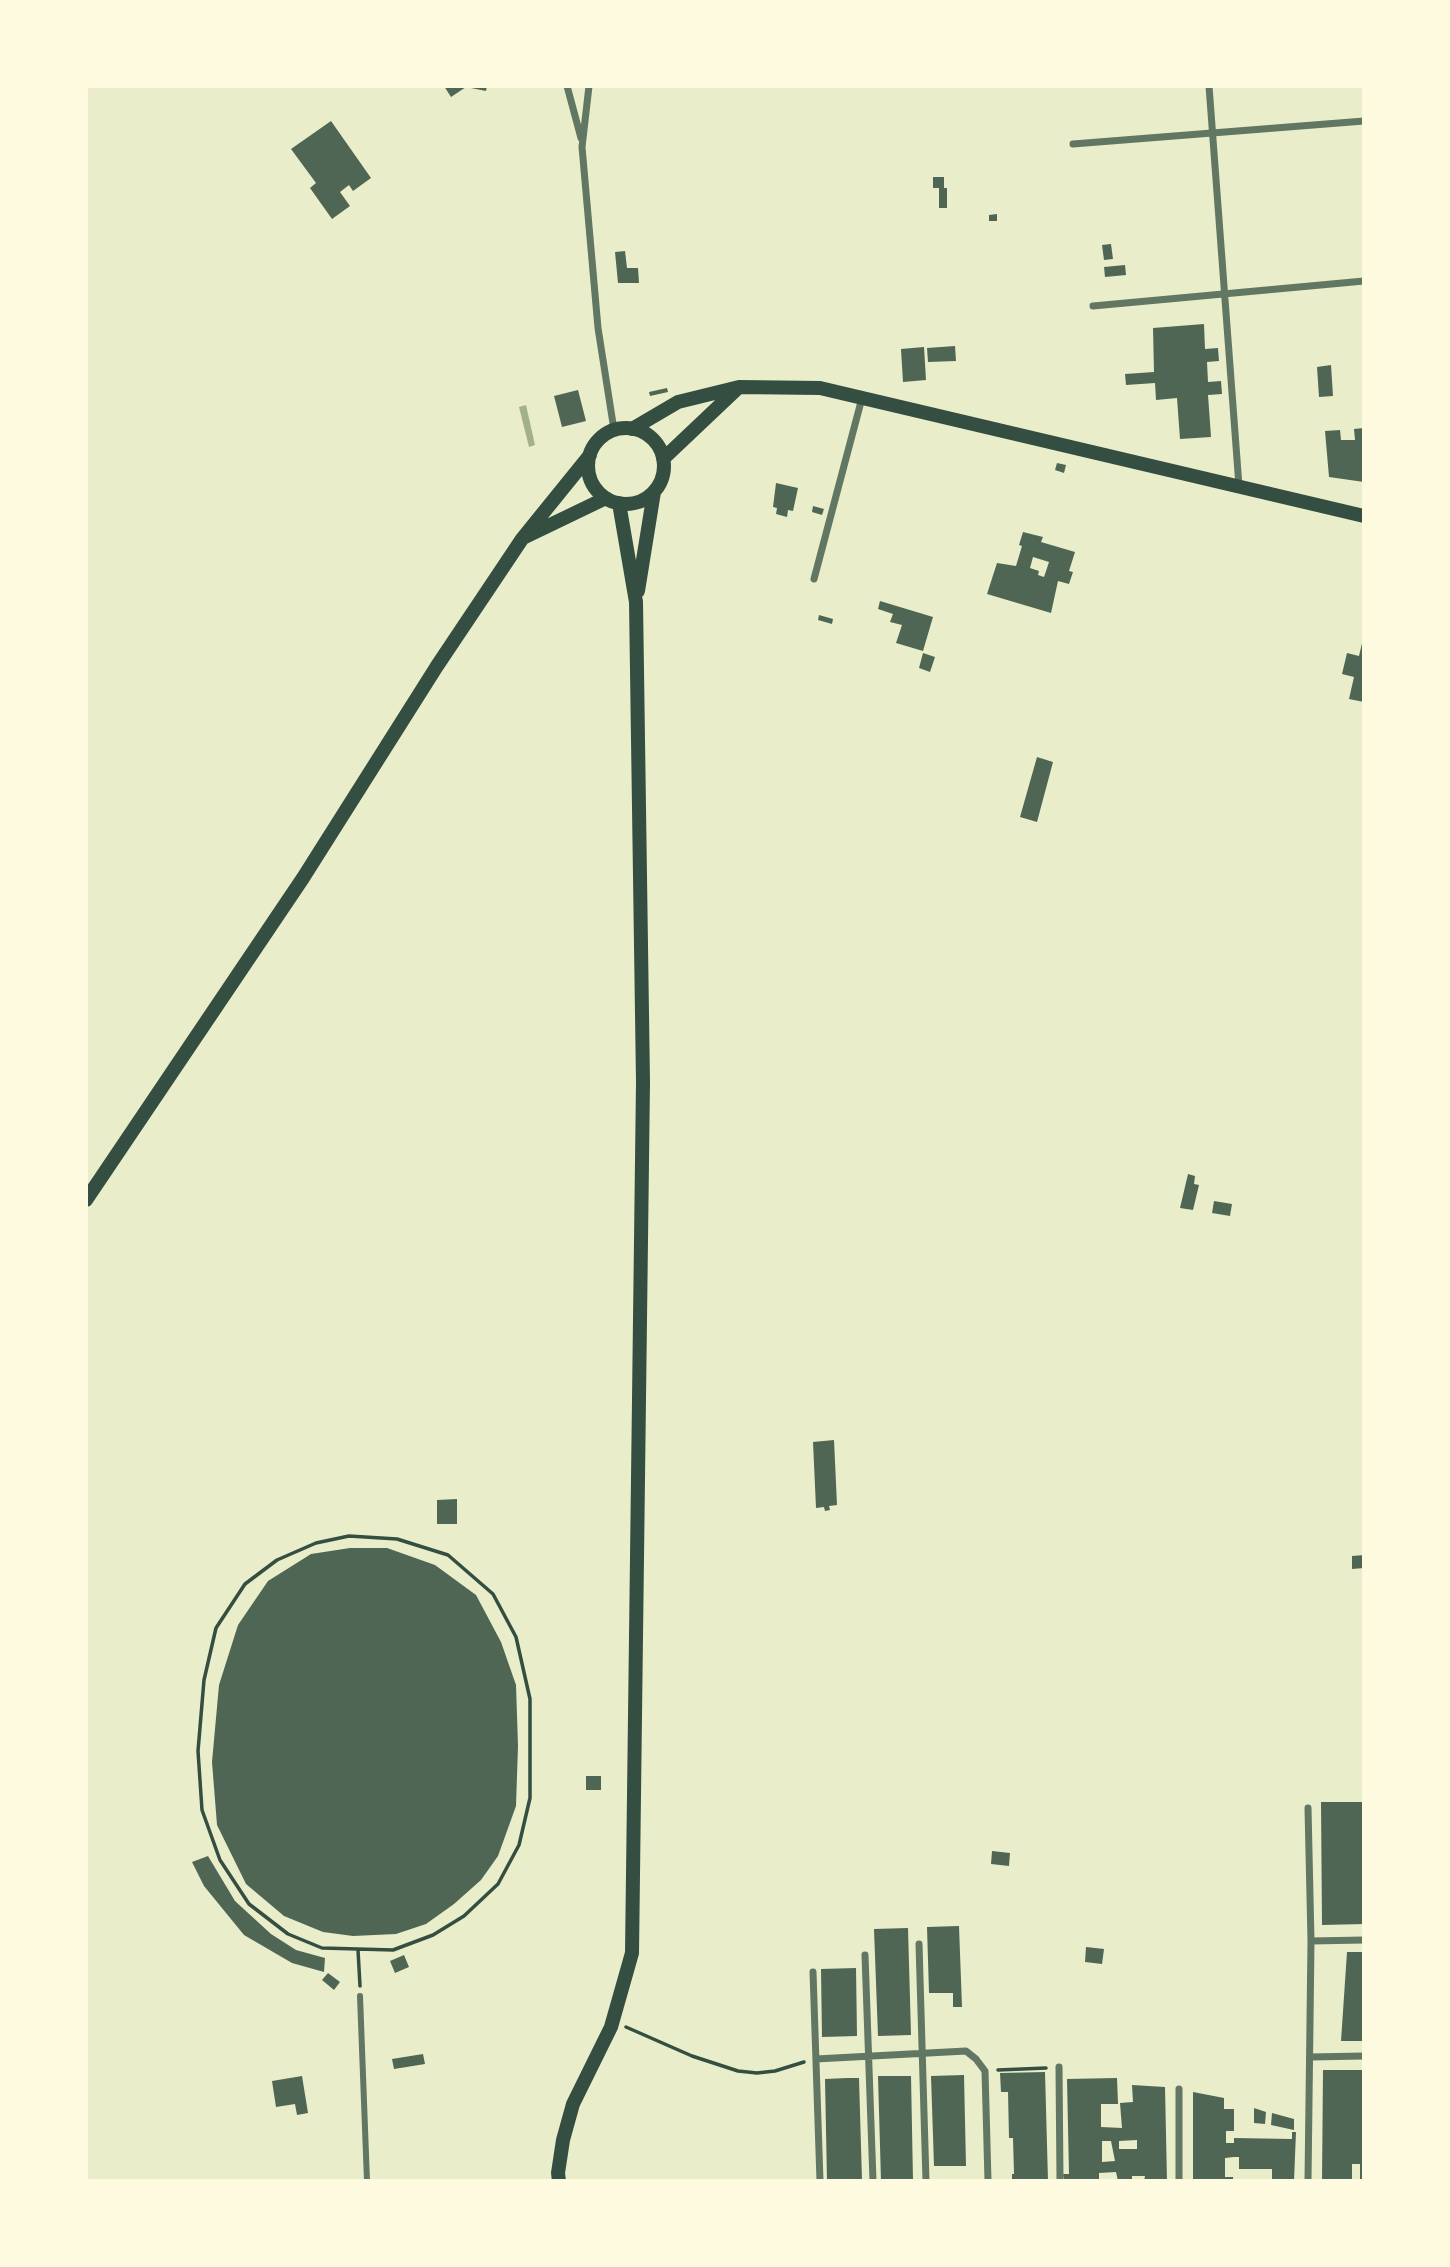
<!DOCTYPE html>
<style>
body{margin:0}
#map{position:relative;width:1450px;height:2267px;overflow:hidden;background:#e9edc9;font-family:Raleway,sans-serif}
canvas{display:block}
.frame{position:absolute;inset:0;border:88px solid #fefae0;pointer-events:none}
</style>
<div id="map">
<canvas width="1450" height="2267"></canvas>
<div class="frame"></div>
</div>
<script>
const ctx = document.querySelector('canvas').getContext('2d');
ctx.lineJoin = 'round';
function fillPath(path, color) { ctx.fillStyle = color; ctx.fill(path, 'evenodd'); }
function strokePath(path, color, width, dash) { ctx.strokeStyle = color; ctx.lineWidth = width; ctx.lineCap = dash ? 'butt' : 'round'; ctx.setLineDash(dash || []); ctx.stroke(path); }
fillPath(new Path2D(`
 M526,405L535,445L529,447L519,407Z`), '#a3b18a');
fillPath(new Path2D(`
 M444,86H487L486,91L466,87L451,97Z
 M331,121L371,178L353,191L349,185L340,192L350,206L332,219L310,188L316,183L291,149Z
 M933,177H944V188H947V208H939V188H933Z
 M997,214V221H989V215Z
 M1111,244L1113,259L1104,260L1102,245Z
 M625,251L627,268H638L639,283H618L615,252Z
 M1125,265L1126,275L1105,277L1104,267Z
 M1204,324L1205,349L1218,348L1219,361L1207,362L1208,382L1221,381L1222,394L1208,395L1211,437L1180,439L1177,398L1156,400L1155,383L1126,385L1125,374L1154,372L1153,328Z
 M955,346L956,361L928,362L927,348Z
 M924,347L926,380L903,382L901,349Z
 M1331,365L1333,396L1319,397L1317,367Z
 M667,388L668,392L650,396L649,392Z
 M578,390L586,421L562,427L554,396Z
 M1364,428V482L1329,477L1325,431L1340,430L1341,440H1355L1354,429Z
 M1057,463L1066,465L1064,473L1055,470Z
 M776,483L798,488L793,511L788,510L787,517L776,514L777,508L773,507Z
 M813,506L824,509L822,515L812,512Z
 M1023,532L1043,537L1041,542L1075,552L1069,571L1073,572L1069,584L1058,581L1051,613L987,594L997,563L1016,566L1022,546L1019,545ZM1033,557L1049,562L1044,577L1038,575L1039,571L1030,568Z
 M880,601L933,617L923,651L896,643L902,625L890,622L893,614L878,609Z
 M819,615L833,619L832,624L818,620Z
 M1363,639H1364V702L1349,699L1354,677L1342,674L1347,653L1359,656Z
 M923,653L935,657L930,672L919,668Z
 M1037,757L1053,762L1037,822L1020,817Z
 M1188,1174L1195,1176L1194,1184L1199,1185L1193,1210L1180,1208Z
 M1214,1201L1232,1204L1230,1216L1212,1213Z
 M834,1440L837,1505L829,1506L830,1510L825,1511L824,1507L816,1508L813,1442Z
 M457,1499V1524H437V1500Z
 M350,1548H387L435,1565L476,1595L501,1642L516,1685L518,1746L516,1806L498,1856L481,1880L454,1904L426,1924L396,1934L353,1936L323,1932L284,1916L246,1884L217,1825L212,1762L219,1685L238,1625L268,1581L311,1554Z
 M1364,1555V1568L1352,1569V1556Z
 M586,1776H601V1790H586Z
 M1321,1802H1364V1924L1322,1925Z
 M992,1851L1010,1853L1009,1866L991,1864Z
 M208,1856L235,1901L271,1934L296,1950L325,1958L324,1972L292,1963L244,1935L204,1886L192,1862Z
 M959,1926L962,2007H953V1993H929L927,1927Z
 M908,1928L911,2035L878,2036L874,1929Z
 M1086,1947L1104,1949L1102,1964L1085,1962Z
 M1347,1952H1364V2041H1341Z
 M404,1955L409,1967L395,1973L390,1961Z
 M856,1968L857,2036L822,2037L821,1969Z
 M328,1973L340,1982L334,1990L322,1980Z
 M423,2054L425,2064L394,2069L392,2059Z
 M1323,2070H1364V2181H1360V2164H1352V2181H1322Z
 M1045,2072L1048,2181H1012V2174H1014L1013,2138H1009L1008,2092H1001L1000,2073Z
 M964,2075L966,2166H934L931,2076Z
 M302,2076L308,2113L297,2115L295,2104L276,2107L272,2081Z
 M878,2076H911L913,2181H881Z
 M847,2078H859L862,2181H827L825,2079Z
 M1117,2078L1118,2104H1101V2127L1122,2128L1120,2103L1133,2102L1132,2085L1165,2087L1167,2181H1144L1145,2176H1132V2181H1118L1116,2172L1099,2173V2181H1064L1063,2174H1069L1067,2079ZM1137,2140V2149H1119V2141ZM1102,2141H1111L1115,2161L1102,2162Z
 M1193,2092L1224,2098V2109H1234V2131H1226V2143H1234V2138L1292,2139V2132H1296L1294,2181H1272V2169H1239V2157H1234L1225,2158V2177H1233V2181H1193Z
 M1254,2108L1266,2112L1265,2124L1254,2123Z
 M1272,2113L1294,2119V2130L1271,2125Z`), '#4f6655');
strokePath(new Path2D(`
 M349,1536L397,1539L448,1555L493,1594L516,1637L530,1699V1798L519,1845L498,1884L464,1916L433,1935L393,1950L322,1948L288,1934L249,1904L220,1860L202,1810L198,1751L204,1680L216,1628L245,1584L277,1560L316,1543Z
 M358,1950L360,1986
 M626,2027L692,2056L738,2071L757,2073L775,2071L804,2062
 M998,2070L1046,2068`), '#344e41', 3.5);
strokePath(new Path2D(`
 M360,1996L367,2181`), '#617663', 6);
strokePath(new Path2D(`
 M567,86L581,138
 M589,86L582,147L598,328L614,430
 M1209,86L1239,486
 M1073,144L1364,121
 M1093,306L1364,281
 M814,579L862,398
 M1311,1941L1364,1940
 M919,1944L926,2181
 M865,1955L873,2181
 M813,1972L820,2181
 M1310,2057L1364,2056
 M816,2059L966,2051L976,2059L985,2071L988,2181
 M1059,2067L1060,2181
 M1179,2181V2089
 M1308,2181L1311,1941L1308,1808`), '#617663', 7);
strokePath(new Path2D(`
 M588 466a38 38 0 1 1 76 0a38 38 0 1 1-76 0Z
 M632,429L678,402L739,387L820,388L1364,516
 M663,459L738,388
 M525,537L606,498
 M638,591L654,492
 M86,1200L303,878L437,666L522,539L590,455
 M559,2181L558,2173L563,2140L573,2104L611,2027L632,1953L643,1082L636,602L619,503`), '#344e41', 14);
</script>
